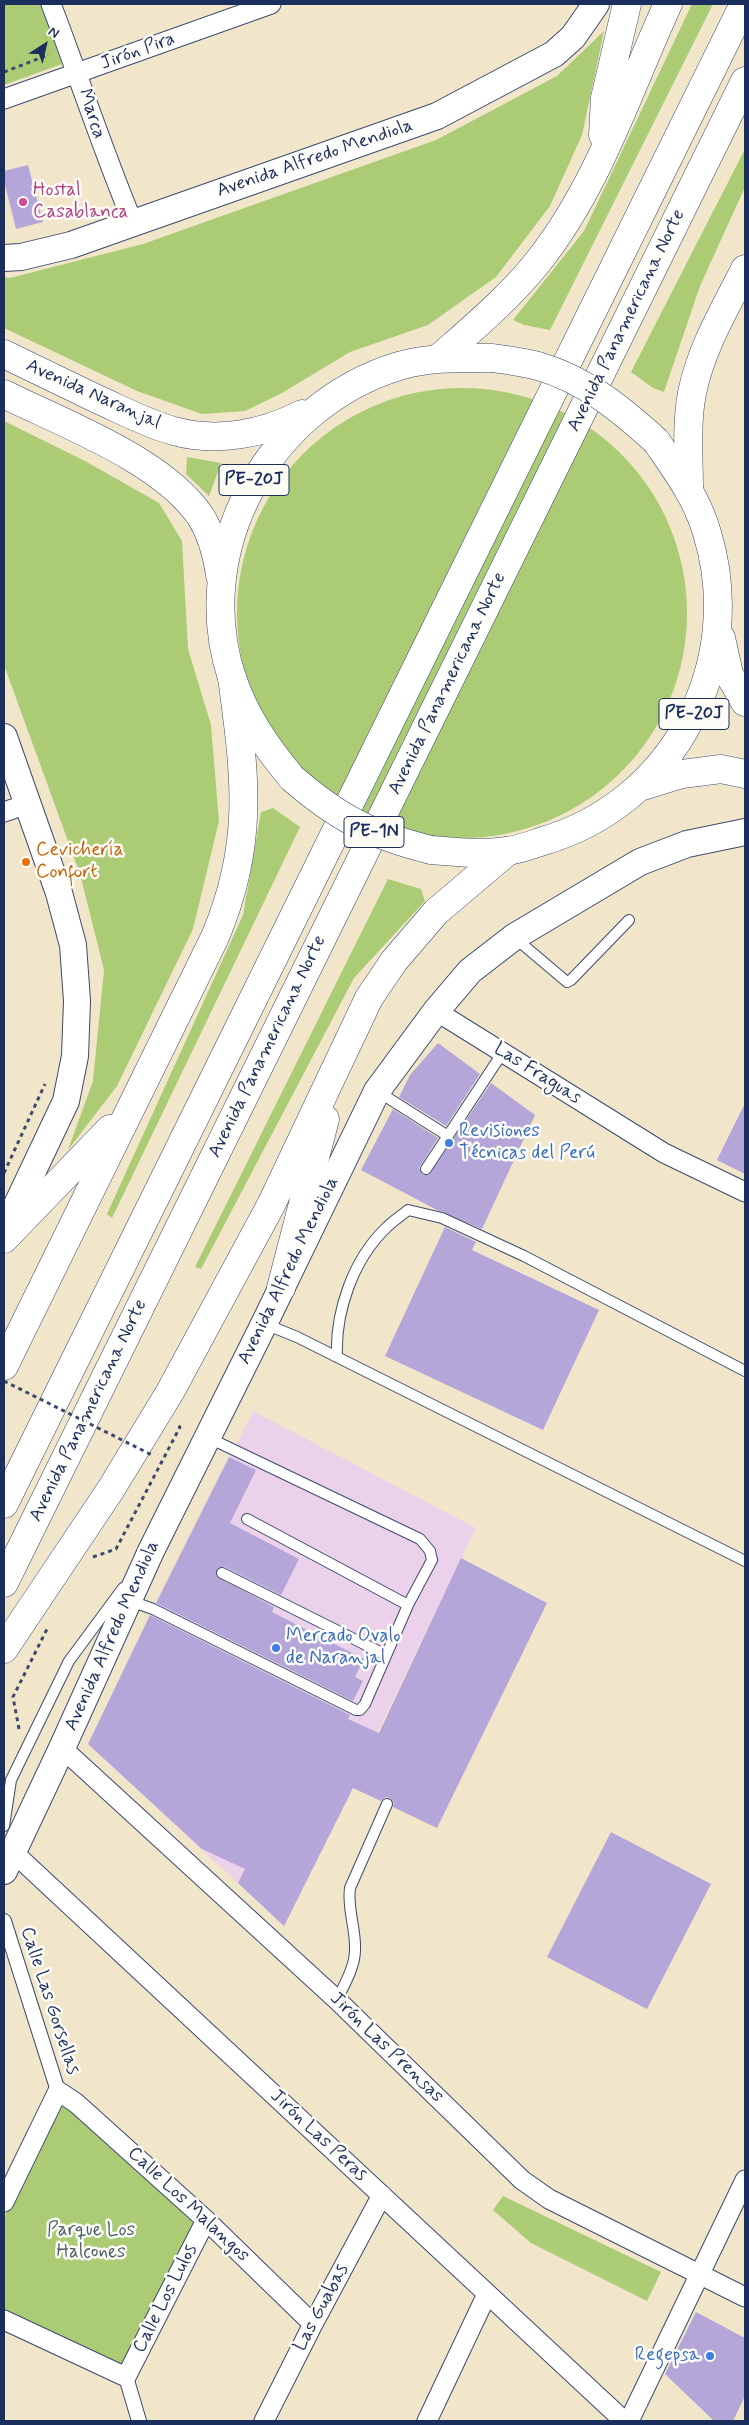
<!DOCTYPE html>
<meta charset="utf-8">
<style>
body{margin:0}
#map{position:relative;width:749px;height:2425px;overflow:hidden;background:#f1e6ca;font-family:Mynerve,sans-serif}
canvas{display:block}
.frame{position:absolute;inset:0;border:5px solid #1b2f5e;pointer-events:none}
.north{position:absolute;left:20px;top:20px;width:50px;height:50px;-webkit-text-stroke:4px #fdfcf7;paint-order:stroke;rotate:35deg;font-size:14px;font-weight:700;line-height:20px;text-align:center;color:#1b2f5e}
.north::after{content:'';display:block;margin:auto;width:18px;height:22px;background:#1b2f5e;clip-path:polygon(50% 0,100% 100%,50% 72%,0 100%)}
</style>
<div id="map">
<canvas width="749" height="2425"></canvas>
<div class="frame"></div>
<div class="north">N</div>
</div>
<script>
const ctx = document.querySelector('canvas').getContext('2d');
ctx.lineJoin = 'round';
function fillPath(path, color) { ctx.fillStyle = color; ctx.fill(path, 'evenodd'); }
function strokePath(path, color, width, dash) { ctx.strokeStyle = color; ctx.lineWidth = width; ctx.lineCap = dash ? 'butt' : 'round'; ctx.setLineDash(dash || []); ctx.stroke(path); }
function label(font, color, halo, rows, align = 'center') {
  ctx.font = font + ' Mynerve,sans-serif'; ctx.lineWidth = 5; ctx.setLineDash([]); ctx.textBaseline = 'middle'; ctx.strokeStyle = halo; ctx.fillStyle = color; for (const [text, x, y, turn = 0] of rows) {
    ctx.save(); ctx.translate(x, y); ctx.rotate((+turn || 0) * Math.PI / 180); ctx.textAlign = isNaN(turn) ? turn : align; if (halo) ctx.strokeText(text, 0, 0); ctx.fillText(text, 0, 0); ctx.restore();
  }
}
fillPath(new Path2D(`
 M253,1411L476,1528L284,1926L88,1744Z`), '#ecd1ea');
fillPath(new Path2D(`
 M4,4H41L62,64L4,85Z
 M692,4H713L550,330L524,325L513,320L584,231Z
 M604,31L582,135L550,206L496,277L428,325L350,352L282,393L245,411L202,414L137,391L4,328V277L10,278L143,244L436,140L557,76Z
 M745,149V187L700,286L664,392L653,388L631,372Z
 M237 613a225 225 0 1 1 450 0a225 225 0 1 1-450 0Z
 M4,421L85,461L159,503L182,541L188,649L211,725L219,821L193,929L117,1086L68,1150L93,1081L104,970L80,874L4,665Z
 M187,457L221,463L209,496L186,474Z
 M273,808L300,827L112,1218L107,1214L243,915L261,812Z
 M388,879L421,889L425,901L354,978L201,1269L195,1267Z
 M67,2102L200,2220L124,2371L4,2311V2218L59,2109Z
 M503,2196L661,2272L647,2301L531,2243L493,2210Z`), '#abcc75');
fillPath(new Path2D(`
 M28,165L43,222L16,229L4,181V171Z
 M438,1043L480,1074L446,1126L399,1097L410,1075Z
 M491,1083L535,1115L482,1229L437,1210L361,1170L393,1109L438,1138L419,1168L423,1175H429Z
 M745,1103V1174L717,1160Z
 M445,1227L476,1242L472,1250L599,1310L543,1430L385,1356Z
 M229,1457L256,1470L230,1523L299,1559L281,1595L225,1567L218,1568L216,1576L274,1607L272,1612L364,1659L355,1677L363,1681L353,1701L156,1603Z
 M461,1558L547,1603L437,1828L393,1807L394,1803L390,1798L386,1797L381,1801L353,1788L284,1926L238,1883L245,1869L202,1849L88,1744L150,1615L350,1715L348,1719L379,1733Z
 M611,1832L711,1884L647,2009L547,1957Z
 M696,2312L745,2338V2396L733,2421H714L665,2374Z`), '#b5a6da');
const service = new Path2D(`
 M515,938L567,982L571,980L629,920
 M377,1091L448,1136
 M426,1169L503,1052
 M265,1324L297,1337L745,1561
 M337,1357C335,1312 353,1259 387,1227C393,1221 401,1216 408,1210L442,1218L524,1256L745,1371
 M247,1519L408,1605
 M222,1573L386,1655
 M128,1600L153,1609L356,1710H360L365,1704L408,1605L432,1560L430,1551L420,1539L209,1438
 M4,1826L11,1780L69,1661L123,1588
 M337,2000C344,1985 355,1967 355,1950C356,1928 347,1909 350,1888L387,1804`);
const pedestrian = new Path2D(`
 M4,1921L58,2091
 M126,2377L139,2421`);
const minor = new Path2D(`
 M51,4C79,77 103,151 133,223
 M4,99L271,4
 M4,812L27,804
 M436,1011L664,1153L745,1192
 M62,1748L337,2000L522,2180L549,2199L745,2297
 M13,1852L624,2421
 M4,2202L58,2091L76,2103L206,2220L313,2324
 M4,2320L126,2377L206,2220
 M264,2421L313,2324L382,2195
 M427,2421L487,2294
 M629,2421L745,2180`);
const secondary = new Path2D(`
 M4,258L21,257L71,245L437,116L554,54L573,37L596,4
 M4,737L59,893L73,945L77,1001L75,1056L66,1101L4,1232
 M4,1871L62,1748L151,1551L264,1324L377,1091L436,1011L470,971L514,937L640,862L687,844L745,832`);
const trunk = new Path2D(`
 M4,354C35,369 66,384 97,399C122,410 147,424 174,431C216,443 264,434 302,414
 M4,394C64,424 163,460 201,517C212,535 217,554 220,575
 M721,638L729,674L745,702
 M292,778C266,747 245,716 232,678C189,548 270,405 399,366C429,357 461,358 492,358
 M640,787L682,774L721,769L745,774
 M431,850C456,852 481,855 506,851C519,850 531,845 543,841C674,803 747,663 707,533C697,498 676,470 656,441`);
const motorway = new Path2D(`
 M603,135L605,98L627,4
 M439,358C473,328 508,299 537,263C598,187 628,91 668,4
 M689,489C689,458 686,424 692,393C701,348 725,309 745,269
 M4,1239L110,1129
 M281,1288L325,1119
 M4,1366L215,937C255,843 245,775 232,677
 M4,1504L744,4
 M4,1583L745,81
 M4,1649L111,1489L170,1392L271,1205L369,998L394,961L436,912L508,851`);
strokePath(service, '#3b4a6e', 12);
strokePath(pedestrian, '#3b4a6e', 16);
strokePath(minor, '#3b4a6e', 21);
strokePath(secondary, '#3b4a6e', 28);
strokePath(trunk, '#3b4a6e', 29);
strokePath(motorway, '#3b4a6e', 29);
strokePath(new Path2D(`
 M4,72L48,55V54
 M4,1173L45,1084
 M93,1557L116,1549L180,1427L176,1425
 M19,1729L13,1697L47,1629`), '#3b4a6e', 3, [4, 4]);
strokePath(service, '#fff', 10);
strokePath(pedestrian, '#fff', 14);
strokePath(minor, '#fff', 19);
strokePath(secondary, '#fff', 26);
strokePath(trunk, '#fff', 28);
strokePath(motorway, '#fff', 28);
const trunkBridge = new Path2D(`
 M492,358C507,360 523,362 538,366C584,379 621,409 656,441
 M292,778C338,818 371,835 431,850`);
strokePath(trunkBridge, '#3b4a6e', 29, []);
strokePath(new Path2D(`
 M4,1381L154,1456`), '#3b4a6e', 3, [4, 4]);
strokePath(trunkBridge, '#fff', 28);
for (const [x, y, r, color] of [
 [23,202,5,"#d1479c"],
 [26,862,5,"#e8710a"],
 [449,1143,5,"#3f7fe0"],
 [276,1648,5,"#3f7fe0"],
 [710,2356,5,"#3f7fe0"]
]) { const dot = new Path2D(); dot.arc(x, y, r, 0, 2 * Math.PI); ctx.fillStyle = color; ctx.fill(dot); strokePath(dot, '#fdfcf7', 2); }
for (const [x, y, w] of [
 [254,480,70],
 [694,714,70],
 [374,832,60]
]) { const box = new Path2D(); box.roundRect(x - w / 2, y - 15.5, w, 31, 4); ctx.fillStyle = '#fdfcf7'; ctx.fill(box); strokePath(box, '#1b2f5e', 1); }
label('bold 18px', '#1b2f5e', null, [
 ["PE-20J",254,480],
 ["PE-20J",694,714],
 ["PE-1N",374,832]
]);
label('19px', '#1b2f5e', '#fdfcf7', [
 ["Jirón Pira",138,52,-20],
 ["Marca",91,114,72],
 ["Avenida Alfredo Mendiola",315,159,-19],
 ["Avenida Panamericana Norte",627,321,-64],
 ["Avenida Naranjal",93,395,24],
 ["Avenida Panamericana Norte",448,684,-64],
 ["Avenida Panamericana Norte",268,1047,-64],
 ["Las Fraguas",537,1074,32],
 ["Avenida Alfredo Mendiola",289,1271,-64],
 ["Avenida Panamericana Norte",89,1411,-64],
 ["Avenida Alfredo Mendiola",113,1636,-66],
 ["Calle Las Gorsellas",49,2001,72],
 ["Jirón Las Prensas",386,2048,44],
 ["Jirón Las Peras",318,2136,43],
 ["Calle Los Malangos",188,2205,43],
 ["Calle Los Lulos",166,2299,-63],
 ["Las Guabas",322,2308,-62]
]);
label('19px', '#b23c85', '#fdfcf7', [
 ["Hostal",33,191],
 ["Casablanca",33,213]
], 'left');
label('19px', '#c56008', '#fdfcf7', [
 ["Cevichería",36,851],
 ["Confort",36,873]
], 'left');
label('19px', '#366cbe', '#fdfcf7', [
 ["Revisiones",459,1132],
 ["Técnicas del Perú",459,1154],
 ["Mercado Ovalo",286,1637],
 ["de Naranjal",286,1659],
 ["Regepsa",700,2356,"right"]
], 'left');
label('19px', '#465e65', '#fdfcf7', [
 ["Parque Los",91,2231],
 ["Halcones",91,2253]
]);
</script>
